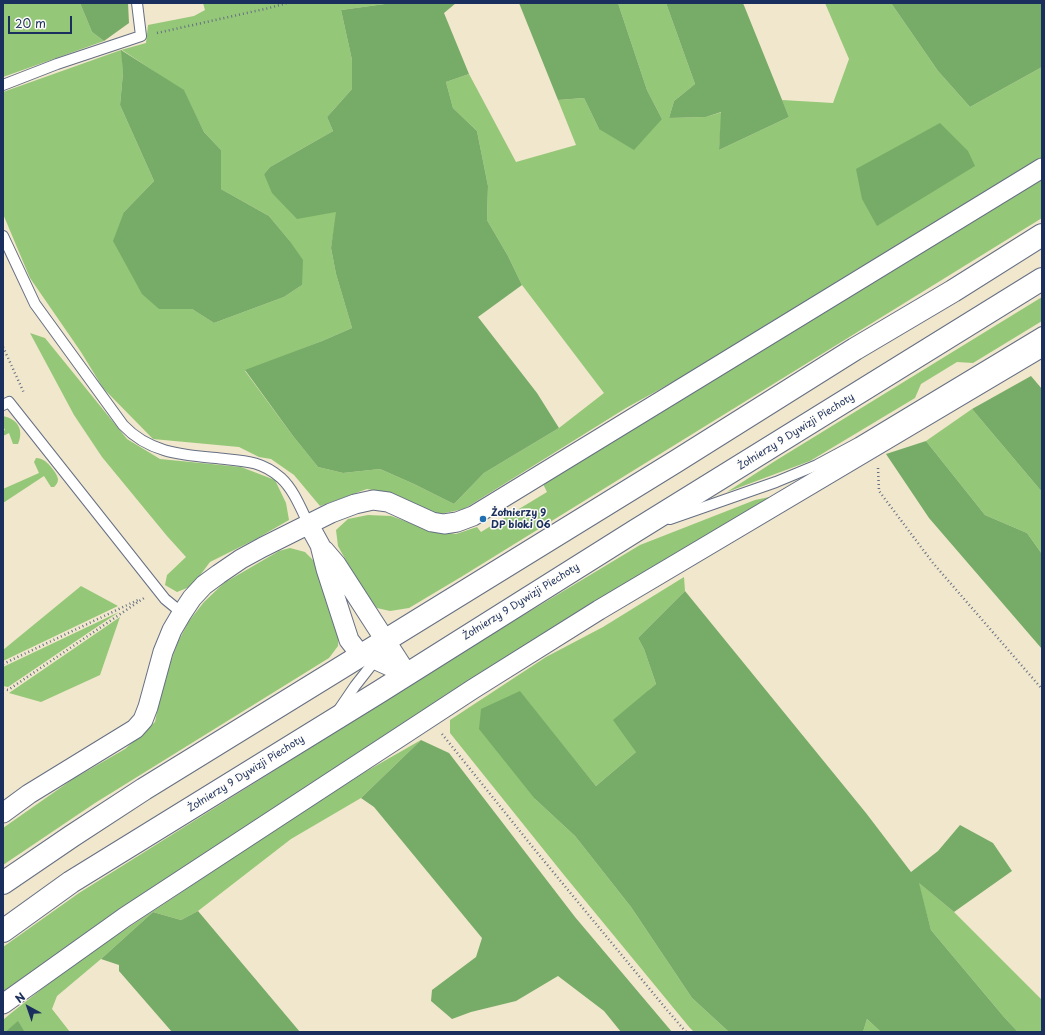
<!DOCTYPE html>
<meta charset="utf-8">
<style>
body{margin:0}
#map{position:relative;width:1045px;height:1035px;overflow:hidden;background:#f0e7cc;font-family:"Playpen Sans",sans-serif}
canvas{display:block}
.frame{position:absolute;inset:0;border:4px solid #1b2f5e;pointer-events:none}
.north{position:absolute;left:8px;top:987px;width:40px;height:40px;-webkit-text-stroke:3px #fdfcf7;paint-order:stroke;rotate:320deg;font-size:11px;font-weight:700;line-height:16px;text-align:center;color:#1b2f5e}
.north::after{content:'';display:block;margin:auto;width:14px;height:18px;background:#1b2f5e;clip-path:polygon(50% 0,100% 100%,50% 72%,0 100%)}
.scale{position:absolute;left:8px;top:16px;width:64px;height:18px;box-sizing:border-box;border:2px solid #1b2f5e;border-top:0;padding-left:5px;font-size:12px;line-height:14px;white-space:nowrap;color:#1b2f5e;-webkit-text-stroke:3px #fdfcf7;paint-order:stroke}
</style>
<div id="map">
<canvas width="1045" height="1035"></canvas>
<div class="frame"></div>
<div class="north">N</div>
<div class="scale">20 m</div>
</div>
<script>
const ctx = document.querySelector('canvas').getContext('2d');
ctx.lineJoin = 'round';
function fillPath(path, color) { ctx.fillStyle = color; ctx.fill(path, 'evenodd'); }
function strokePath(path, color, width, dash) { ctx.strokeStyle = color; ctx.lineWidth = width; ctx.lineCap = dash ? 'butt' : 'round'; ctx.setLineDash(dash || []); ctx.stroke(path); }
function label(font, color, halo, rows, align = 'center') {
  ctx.font = font + ' "Playpen Sans",sans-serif'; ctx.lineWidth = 3; ctx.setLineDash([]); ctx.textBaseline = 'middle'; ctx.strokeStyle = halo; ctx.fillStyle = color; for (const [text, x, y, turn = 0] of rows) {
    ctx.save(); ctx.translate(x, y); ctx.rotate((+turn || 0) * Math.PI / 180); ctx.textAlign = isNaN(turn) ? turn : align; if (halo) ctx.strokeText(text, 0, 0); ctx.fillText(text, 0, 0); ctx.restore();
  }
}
fillPath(new Path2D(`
 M3,3H80L92,32L104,41L3,77Z
 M203,3H392L341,10L352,60V89L327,117L333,131L270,167L264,174L337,212L331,248L336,274L352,328L322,341L245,371L293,436L318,467L343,473L380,469L414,484L454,504L484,473L559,428L604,393L522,285L508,256L487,220L488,186L477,131L453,108L446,82L469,74L516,162L576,145L558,100L584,98L599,129L662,119L647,90L618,3H666L695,84L674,101L669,118L706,117L722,112L719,150L789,117L782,100L833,103L849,59L825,3H891L938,71L970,107L1042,67V159L854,271L738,344L682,377L626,408L464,509L440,514L422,510L394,494L367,489L320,506L294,475L271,459L259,457L239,447L153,439L103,388L81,352L30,278L3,214V92L121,50L146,43L148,25L194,16L205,10ZM122,50L184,91L204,132L221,150V189L269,216L289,240L302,285L284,297L214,323L192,309H159L124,212L154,181L120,105L123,73Z
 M1042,178V218L461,577L409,608L390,611L377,608L364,593L338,546L336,530L348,519L368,515L391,516L430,530L456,534L477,527L481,532L547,492L543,484Z
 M1042,297V321L973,363L957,362L921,384L915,398L810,461L727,492L775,461Z
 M30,333L45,338L127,439L160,459L241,467L275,480L286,503L289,520L256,539L210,562L192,586L177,592L165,585L167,575L186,557L167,536L102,457L74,415Z
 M972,409L1042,492V554L1027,533L985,515L926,441Z
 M3,416C18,419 24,430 18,444H13L9,433L3,436V431L5,430L3,426Z
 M36,458C39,458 42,459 45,461C49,464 57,473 58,479C58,483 56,485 54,487H51L44,476L3,503V489L39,473L34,462Z
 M784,494L3,996V947L79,893L492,634L640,545L755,500Z
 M290,548L305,552L315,562L339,630L338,646L329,658L95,803L3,865V828L73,779L125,749L155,722L163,683L178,642L189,621L204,602L224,583L279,551Z
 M684,577L685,591L638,638L644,649L656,684L649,690L636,752L596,786L520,692L535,799L575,836L631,907L692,998L729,1032H694L690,1028L564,875L450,733V720L546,657L603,627Z
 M81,586L118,606L3,661V650Z
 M119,612L8,687L3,686V667Z
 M120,617L100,675L41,702L9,693Z
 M421,740L361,798L291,839L198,911L181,920L153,912L101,959L57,996L52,1009L70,1032H25L18,1022L5,1032H3V1020L10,1014L76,962L173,898L279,827L365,772Z
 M918,882L954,912L1042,1000V1032H1018L1004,1017L931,930Z
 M867,1019L881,1032H863Z`), '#94c777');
fillPath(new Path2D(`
 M80,3H128L129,23L104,41L92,32Z
 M392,3H456L444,13L469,74L446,82L453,108L477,131L488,186L487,220L508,256L522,285L478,317L537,393L559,428L484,473L454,504L414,484L380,469L343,473L318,467L293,436L245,370L322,341L352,328L336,274L331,248L336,212L297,219L272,193L264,174L270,167L333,131L327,117L352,89V60L341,10Z
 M519,3H618L647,90L662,119L634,150L599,129L584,98L558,100Z
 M666,3H743L789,117L719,150L721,112L706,117L669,118L674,101L695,84Z
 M891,3H1042V67L970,107L938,71Z
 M121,50L184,90L204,132L221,150V189L269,216L289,240L303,260L302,285L284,297L214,323L192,309H159L142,294L113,241L124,212L154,181L120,105L123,73Z
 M940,123L968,151L975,166L877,226L862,199L856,169Z
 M1031,376L1042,389V492L972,409Z
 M926,441L985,515L1027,533L1042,554V649L929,518L886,454Z
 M685,591L866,813L911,872L938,851L960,825L993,843L1012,871L954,912L919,883L931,930L1004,1017L1018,1032H881L867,1019L863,1032H729L692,998L631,907L575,836L535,799L479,729L481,709L520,691L596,786L636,752L613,720L656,684L644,649L638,638Z
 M421,740L449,753L575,917L672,1032H621L604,1011L558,976L516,1001L471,1012L452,1019L431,1001L432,990L476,957L482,938L374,807L361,798Z
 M198,911L300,1032H172L119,971V965L101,959L153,912L181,920Z
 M18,1021L25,1032H5Z`), '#77ac68');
const service = new Path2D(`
 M3,85L57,64L141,36L137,3
 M3,236L35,304L123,425C151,455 187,455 225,459C247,461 263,462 281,478C294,490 301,509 309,525
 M3,405L9,402L165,599L182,613
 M670,519L776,482L817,465L858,443L1042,332
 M338,711L355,686L377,658`);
const minor = new Path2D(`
 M309,525L320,545L326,569L349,640L356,649L363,654L407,674
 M324,550L336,564L407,674
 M3,813L29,794L135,729L143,720L148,707L163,652L172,630L182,613L192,598L204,585L219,574L241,559L263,547L331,513L355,504L373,500L388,502L432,522L444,524L457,522L473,516L1042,168
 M3,1004L125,917L473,689L599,610L1042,347`);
const trunk = new Path2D(`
 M3,883L72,836L144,789L675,462L855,349L953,291L1042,235
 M3,931L71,882L379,692L635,531L1042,279`);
strokePath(service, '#666f84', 12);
strokePath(minor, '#666f84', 21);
strokePath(trunk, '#666f84', 24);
strokePath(new Path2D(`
 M157,33L269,8L287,3
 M3,347L24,393
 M878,468L879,491L933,563L1042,689
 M3,664L140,599
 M3,689L8,690L144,598
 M442,734L535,850L667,1010L686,1032`), '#666f84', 2.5, [1, 3]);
strokePath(service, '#fff', 10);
strokePath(minor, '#fff', 19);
strokePath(trunk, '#fff', 22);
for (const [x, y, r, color] of [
 [483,519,4,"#1f6fb2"]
]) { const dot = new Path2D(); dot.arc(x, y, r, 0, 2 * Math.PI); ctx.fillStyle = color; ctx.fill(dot); strokePath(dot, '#fdfcf7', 1.5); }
label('10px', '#1b2f5e', '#fdfcf7', [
 ["Żołnierzy 9 Dywizji Piechoty",796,432,-32],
 ["Żołnierzy 9 Dywizji Piechoty",521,602,-32],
 ["Żołnierzy 9 Dywizji Piechoty",246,774,-32]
]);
label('bold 10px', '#1b2f5e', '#fdfcf7', [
 ["Żołnierzy 9",491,513],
 ["DP bloki 06",491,525]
], 'left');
</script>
